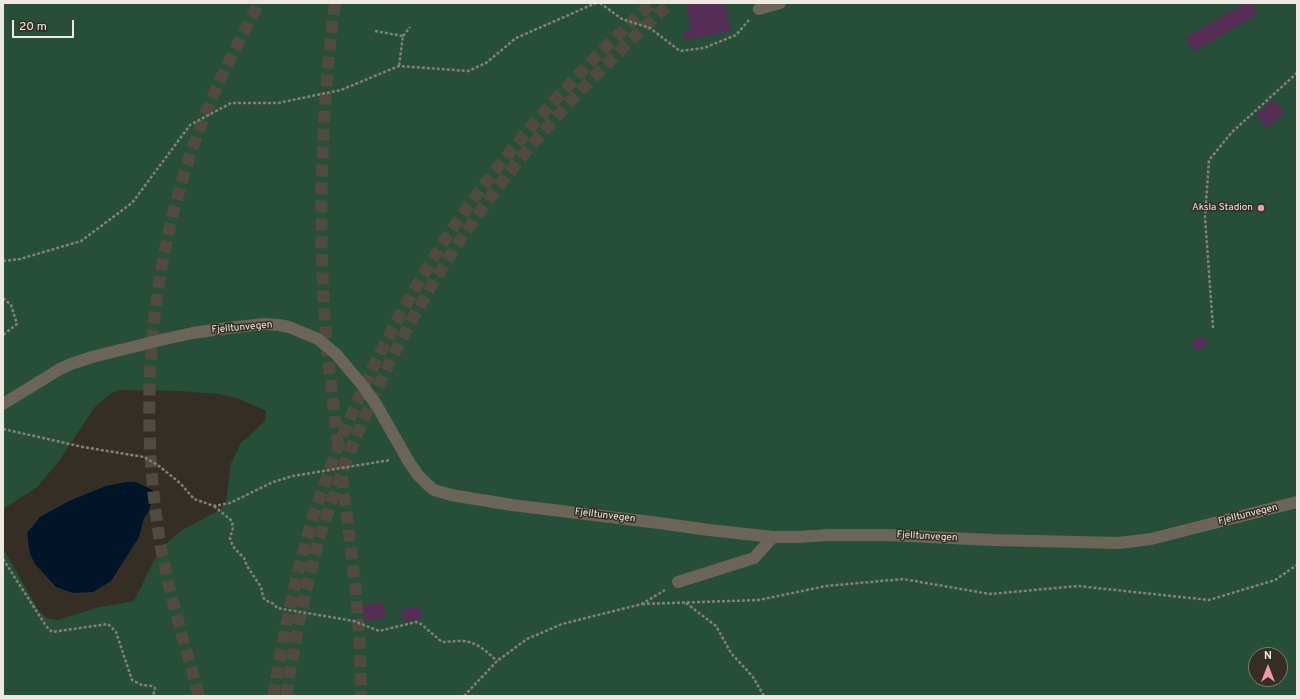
<!DOCTYPE html>
<style>
body{margin:0}
#map{position:relative;width:1300px;height:699px;overflow:hidden;background:#342e24;font-family:Overpass,sans-serif}
canvas{display:block}
.frame{position:absolute;inset:0;border:4px solid #ede9e2;pointer-events:none}
.north{position:absolute;left:1248px;top:647px;width:40px;height:40px;box-sizing:border-box;background:#342e24;border:1px solid #7e7970;border-radius:50%;rotate:0deg;font-size:11px;font-weight:700;line-height:16px;text-align:center;color:#ede9e2}
.north::after{content:'';display:block;margin:auto;width:14px;height:18px;background:#f39aab;clip-path:polygon(50% 0,100% 100%,50% 72%,0 100%)}
.scale{position:absolute;left:12px;top:20px;width:62px;height:18px;box-sizing:border-box;border:2px solid #ede9e2;border-top:0;padding-left:5px;font-size:12px;line-height:14px;white-space:nowrap;color:#ede9e2;-webkit-text-stroke:3px #342e24;paint-order:stroke}
</style>
<div id="map">
<canvas width="1300" height="699"></canvas>
<div class="frame"></div>
<div class="north">N</div>
<div class="scale">20 m</div>
</div>
<script>
const ctx = document.querySelector('canvas').getContext('2d');
ctx.lineJoin = 'round';
function fillPath(path, color) { ctx.fillStyle = color; ctx.fill(path, 'evenodd'); }
function strokePath(path, color, width, dash) { ctx.strokeStyle = color; ctx.lineWidth = width; ctx.lineCap = dash ? 'butt' : 'round'; ctx.setLineDash(dash || []); ctx.stroke(path); }
function label(font, color, halo, rows, align = 'center') {
  ctx.font = font + ' Overpass,sans-serif'; ctx.lineWidth = 3; ctx.setLineDash([]); ctx.textBaseline = 'middle'; ctx.strokeStyle = halo; ctx.fillStyle = color; for (const [text, x, y, turn = 0] of rows) {
    ctx.save(); ctx.translate(x, y); ctx.rotate((+turn || 0) * Math.PI / 180); ctx.textAlign = isNaN(turn) ? turn : align; if (halo) ctx.strokeText(text, 0, 0); ctx.fillText(text, 0, 0); ctx.restore();
  }
}
fillPath(new Path2D(`
 M3,3H1297V696H3V548L39,611L47,618L57,620L100,607L134,601L154,560L166,544L182,530L220,510L226,502L231,463L241,443L265,421L266,411L237,398L218,394L179,391L119,390L110,394L95,407L59,461L36,488L3,509ZM1256,655H1280V679H1256Z`), '#264e39');
fillPath(new Path2D(`
 M126,482H136L154,491L149,511L144,518L139,537L111,581L93,592L73,593L56,587L35,564L30,554L27,533L40,517L69,501L106,486Z`), '#001528');
fillPath(new Path2D(`
 M686,3H725L731,31L684,40L683,32L691,30Z
 M1245,3H1252L1258,14L1194,52L1185,38Z
 M1273,100L1284,112L1267,128L1256,115Z
 M1201,335L1208,343L1198,352L1191,344Z
 M383,602L386,617L365,621L362,606Z
 M420,606L422,618L404,622L401,610Z`), '#562d55');
strokePath(new Path2D(`
 M335,3C323,97 319,192 323,287C325,340 332,392 338,444
 M342,476L356,592L360,650L361,696
 M199,696C185,645 169,594 160,542C136,396 152,240 210,103C224,69 242,36 259,3
 M273,696C284,635 295,574 314,514C346,417 390,323 447,237C504,151 576,73 652,3
 M286,696C296,636 307,576 326,518C371,382 439,255 531,146C574,95 622,48 670,3`), '#504a40', 12, [12, 6]);
strokePath(new Path2D(`
 M600,3L622,19L650,28L680,51L704,48L736,35L749,20
 M375,31L403,36L399,66
 M403,36L410,27
 M3,261L20,259L81,241L132,203L190,125L231,103H278L341,90L399,66L468,71L486,63L516,38L596,3
 M3,298L11,305L17,324L3,335
 M1213,328L1205,217L1209,160L1232,132L1297,73
 M3,429L83,447L144,457L159,466L180,483L194,499L214,506L230,503L273,482L293,476L390,460
 M214,506L232,521L233,528L230,538L232,544L235,549L244,558L247,566L261,587L263,597L265,600L274,604L277,608L354,621L379,631L416,622L421,624L442,642C448,642 454,641 461,641C476,641 486,651 497,661
 M3,559L46,626L52,632L108,624L116,632L132,680L142,685L152,686L155,688L153,696
 M686,603L716,626L731,653L753,677L764,696
 M642,604L759,600L826,586L903,579L990,594L1078,586L1209,600L1275,580L1297,565
 M464,696L497,661L527,639L562,624L642,604L665,590`), '#858077', 2.5, [3, 2]);
strokePath(new Path2D(`
 M759,9L780,3
 M3,404L60,369L71,364L92,357L165,339L193,333L227,328L264,324L279,325L289,327L318,339L336,354L363,386L377,406L409,462L418,475L427,484L434,490L451,495L512,505L659,523L709,530L773,537H797L829,535H886L993,540L1119,543L1151,539L1297,502
 M678,582L754,558L773,537`), '#6b6559', 12);
for (const [x, y, r, color] of [
 [1261,208,4,"#f39aab"]
]) { const dot = new Path2D(); dot.arc(x, y, r, 0, 2 * Math.PI); ctx.fillStyle = color; ctx.fill(dot); strokePath(dot, '#342e24', 1.5); }
label('10px', '#ede9e2', '#342e24', [
 ["Aksla Stadion",1253,208]
], 'right');
label('10px', '#ede9e2', '#342e24', [
 ["Fjelltunvegen",242,328,-5],
 ["Fjelltunvegen",1248,515,-14],
 ["Fjelltunvegen",605,516,7],
 ["Fjelltunvegen",927,537,3]
]);
</script>
